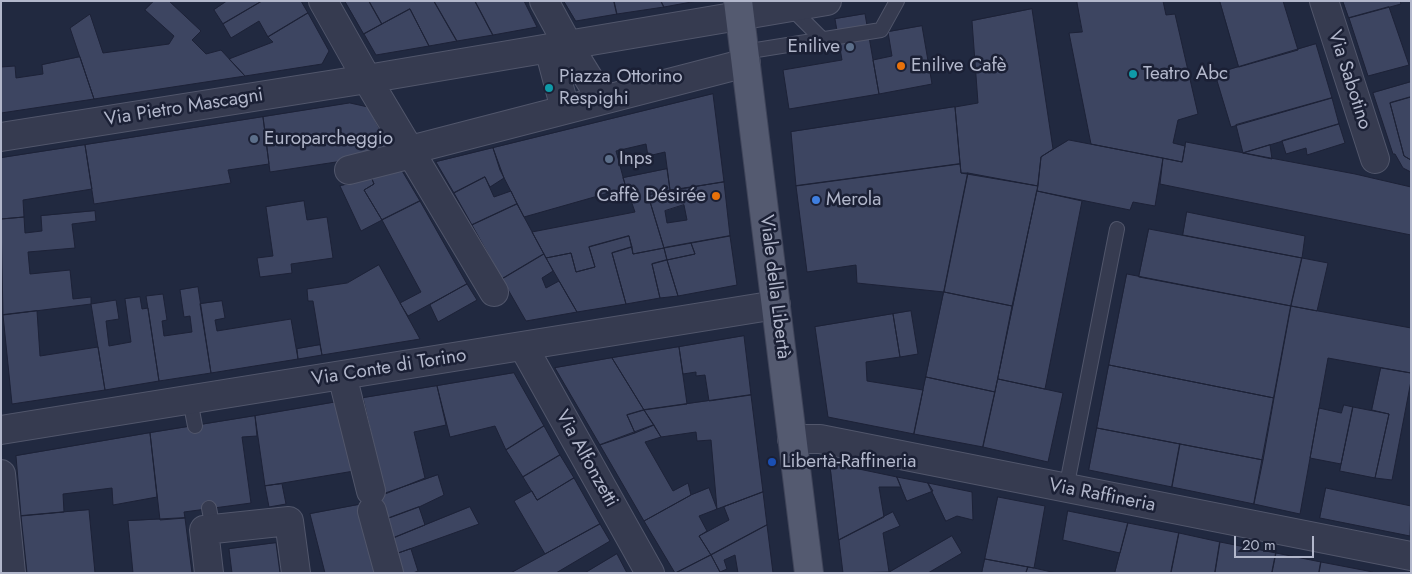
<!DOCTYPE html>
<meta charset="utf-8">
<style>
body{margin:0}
#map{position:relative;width:1412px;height:574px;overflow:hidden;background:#212940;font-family:Jost,sans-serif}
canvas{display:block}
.frame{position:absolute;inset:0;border:2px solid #b2b7cb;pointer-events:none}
.scale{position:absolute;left:1234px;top:536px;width:80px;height:22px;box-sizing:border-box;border:2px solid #b2b7cb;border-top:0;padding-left:6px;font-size:15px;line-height:18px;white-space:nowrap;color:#b2b7cb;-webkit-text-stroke:4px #1b2035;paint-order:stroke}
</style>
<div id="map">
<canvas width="1412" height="574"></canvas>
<div class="frame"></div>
<div class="scale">20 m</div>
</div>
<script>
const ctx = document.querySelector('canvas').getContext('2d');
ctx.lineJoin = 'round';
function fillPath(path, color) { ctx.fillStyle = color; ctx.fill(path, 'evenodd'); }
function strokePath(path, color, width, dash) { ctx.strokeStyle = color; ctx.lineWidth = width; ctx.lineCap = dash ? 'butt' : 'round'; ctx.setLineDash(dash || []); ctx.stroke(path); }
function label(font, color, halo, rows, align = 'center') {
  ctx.font = font + ' Jost,sans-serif'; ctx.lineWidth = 5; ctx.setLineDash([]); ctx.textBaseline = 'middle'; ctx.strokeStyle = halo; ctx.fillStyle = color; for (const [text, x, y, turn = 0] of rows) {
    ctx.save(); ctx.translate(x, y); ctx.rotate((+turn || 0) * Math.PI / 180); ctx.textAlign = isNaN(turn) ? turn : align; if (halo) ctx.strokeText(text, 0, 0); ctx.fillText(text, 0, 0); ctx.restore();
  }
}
const building = new Path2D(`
 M154,1H169L201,31L192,40L206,54L221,50L245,76L94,99L70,28L90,14L103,53L169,44L174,36L145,10Z
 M227,1H262L223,24L214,10Z
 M262,1H301L308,13L268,37L259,21L231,38L223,24Z
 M345,1H369L382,24L364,34Z
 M369,1H434L457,41L429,46L410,9L382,24Z
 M434,1H475L493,35L457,41Z
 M475,1H524L537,27L493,35Z
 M564,1H614L617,14L576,21Z
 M614,1H661L664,7L617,14Z
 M661,1H697L664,7Z
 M1077,1H1163L1166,15L1175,14L1198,114L1178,120L1173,143L1185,146L1182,162L1091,144L1069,33L1082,32Z
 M1220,1H1283L1298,50L1239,67Z
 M1343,1H1400L1401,4L1349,18Z
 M1389,7L1409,65L1368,76L1349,18Z
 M410,9L429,46L376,55L364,34Z
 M1032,9L1053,149L1041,157L1038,186L961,173L955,107L978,103L972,21Z
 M308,13L329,51L322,64L245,76L229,59L273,42L268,37Z
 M865,14L879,94L789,109L783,70L842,60L835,19Z
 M922,26L932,84L879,94L873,60L892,56L888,32Z
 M1316,44L1332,98L1231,127L1215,74Z
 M80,57L94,99L1,113V67L15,66L16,78L43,74L42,65Z
 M1411,82V97L1390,103L1404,156L1411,160V172L1403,168L1395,154H1393L1373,93Z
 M713,94L724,182L670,190L665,152L648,156L646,144L616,151L626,188L524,217L500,170L493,148Z
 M1411,97V160L1404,156L1390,103Z
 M1332,98L1339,124L1243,153L1236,125Z
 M350,103L368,107L389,147L356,159L270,172L263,117Z
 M955,107L960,164L796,186L791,132Z
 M263,117L269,164L228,170L231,183L94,204L85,145Z
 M1339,124L1345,143L1307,155L1306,148L1286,154L1282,141Z
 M1069,140L1163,158L1155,206L1133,202L1130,210L1037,191L1041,157Z
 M1186,142L1355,174L1411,187V235L1160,184L1163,158L1182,162Z
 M85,145L92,189L23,200L24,217L1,219V158Z
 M1270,145L1272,159L1243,153Z
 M493,148L504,178L490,187L485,177L454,193L436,162Z
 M960,164L961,173H968L944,292L857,283L856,265L807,272L796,186Z
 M401,169L420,201L382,220L364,190L374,184L372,179Z
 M667,169L670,190L648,195L664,248L633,254L629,236L589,247L595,267L576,272L571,253L546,258L532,232L635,212L623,178Z
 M968,173L1038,186L1012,306L944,292Z
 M485,177L494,197L511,191L517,204L472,225L454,193Z
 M372,179L374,184L364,190L382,220L361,231L340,186Z
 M724,182L730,236L664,248L648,195ZM684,205L687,220L667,223L665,211Z
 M1037,191L1082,201L1045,389L998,379Z
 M304,201L307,220L327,217L333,258L291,264L292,273L260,277L257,258L273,256L266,207Z
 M420,201L467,284L408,316L400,303L421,292L382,220Z
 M517,204L544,254L502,279L472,225Z
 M95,211L96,221L72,224L75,248L28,252L30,274L70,270L73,299L91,297V304L3,315L1,219L24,217L25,233L42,231L41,216Z
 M1187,212L1305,236L1302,258L1183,235Z
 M1149,229L1302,258L1291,306L1139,277Z
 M629,236L632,247L612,253L626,304L577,312L546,258L571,253L576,272L595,267L589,247Z
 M730,236L737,285L678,296L667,260L695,254L691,243Z
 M691,243L695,254L667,260L664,248Z
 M632,247L633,254L664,248L667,260L652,264L660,298L626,304L612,253Z
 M544,254L553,271L542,278L546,288L559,281L577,312L526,321L502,279Z
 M1302,258L1328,263L1317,311L1291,306Z
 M667,260L678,296L660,298L652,264Z
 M379,265L420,339L322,355L313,301H308L307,289L347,283Z
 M1127,274L1291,306L1274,398L1109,365Z
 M467,284L477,300L438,322L430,305Z
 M198,287L211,373L159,381L146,296L163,294L167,320L162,321L164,336L192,332L190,316L184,317L180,290Z
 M944,292L1012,306L995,392L926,377Z
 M140,297L142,309L148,308L159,381L105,390L91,304L116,300L119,319L106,321L109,346L131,342L125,299Z
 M222,301L225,318L215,320L217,331L291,319L298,359L211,373L200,304Z
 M1291,306L1411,328V373L1328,358L1300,514L1254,504Z
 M37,311L40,356L98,347L105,390L12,404L3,315Z
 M911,311L918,354L900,357L893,314Z
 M893,314L900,357L866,362L867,381L923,390L914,434L828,417L815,327Z
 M744,336L751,395L709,401L705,375L696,376V372L683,374L679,347Z
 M320,345L322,355L298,359L297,349Z
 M679,347L687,404L644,410L612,358Z
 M612,358L644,410L627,415L635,433L600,445L555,368Z
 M1109,365L1274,398L1263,460L1097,428Z
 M1381,368L1411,373V381L1392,480L1375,478L1389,414L1372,410Z
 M514,373L544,426L506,450L495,426L450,437L437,386Z
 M926,377L995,392L983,447L914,434Z
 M998,379L1063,393L1048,462L983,447Z
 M437,386L446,425L414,432L425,478L385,494L363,398Z
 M751,395L763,492L717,509L711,440L697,441L696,432L661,437L644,410Z
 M337,402L354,471L265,486L255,416Z
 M1344,405L1353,407L1341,464L1310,458L1319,408L1341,413Z
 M1353,407L1389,414L1375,478L1340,471Z
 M644,410L654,425L635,433L627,415Z
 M255,416L257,436L242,437L251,503L184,512L185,518L160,520L150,433Z
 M654,425L661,437L645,442L673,491L688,483L691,495L644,521L600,445Z
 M544,426L560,455L523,477L506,450Z
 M1097,428L1180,444L1172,487L1089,470Z
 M150,433L157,497L113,505L112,488L63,494L64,512L21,516L16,456Z
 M1180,444L1263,460L1254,504L1172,487Z
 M560,455L574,478L537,500L523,477Z
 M830,463L897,477L901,487H879L884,517L839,540Z
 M438,475L444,495L419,507L381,521L375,497Z
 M897,477L928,483L933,491L907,501Z
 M574,478L600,524L545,554L514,501L532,491L537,500Z
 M928,483L972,492L973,520L957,516L946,521Z
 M282,484L286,504L269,507L265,486Z
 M709,488L717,509L699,516L707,531L699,536L711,555L675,573L644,521L691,495Z
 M1326,488L1411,506L1410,536L1320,518Z
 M763,492L767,525L711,555L699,536L729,520L724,507Z
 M998,497L1045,506L1034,568L985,559Z
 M363,504L380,573H325L310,514Z
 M419,507L425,525L386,541L381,521Z
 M470,507L479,524L390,556L386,541Z
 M89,510L95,573H27L21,516Z
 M1068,511L1128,523L1120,553L1063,540Z
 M893,512L900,526L883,533L889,572L843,573L839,540Z
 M185,518L192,573H133L128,521Z
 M1128,523L1179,533L1171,573H1115Z
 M600,524L610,541L556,573H511Z
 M767,525L773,573H738L735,555L724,560L727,569L720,572L711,555Z
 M1179,533L1220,542L1215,573H1171Z
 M952,536L962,553L928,573H888Z
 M1220,542L1276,553L1272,573H1215Z
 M276,543L280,573H232L229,549Z
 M411,549L418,571L413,573H395L390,556Z
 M1276,553L1321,562L1319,573H1272Z
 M617,554L627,573H585Z
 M711,555L720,572L718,573H676Z
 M985,559L1028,567L1026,573H982Z
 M1321,562L1373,572V573H1319Z
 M1028,567L1034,568L1056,573H1026Z`);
fillPath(building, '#3d4561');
strokePath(building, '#1d2237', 1);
const service = new Path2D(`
 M790,7L822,39
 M744,52L881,30L897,1
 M190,400L195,426
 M1066,489L1117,229
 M209,508L213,529`);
const minor = new Path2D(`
 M323,1L367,79L494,292
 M544,1L568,45L602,100
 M1324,1L1375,159
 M549,49L565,109
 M1,137L367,79L827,1
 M410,150L746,63
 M349,170L412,154
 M523,346L650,573
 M342,375L371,491
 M1,430L776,305
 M792,439H820L1411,556
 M1,474L11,573
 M372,511L389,573
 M209,573L204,530L289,521L296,573`);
const primary = new Path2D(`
 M738,1L809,573`);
strokePath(service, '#51566b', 16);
strokePath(minor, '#51566b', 30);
strokePath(primary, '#3f4459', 30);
strokePath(service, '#363b50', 14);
strokePath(minor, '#363b50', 28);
strokePath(primary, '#545a70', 28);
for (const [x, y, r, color] of [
 [850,47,5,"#5c6f8a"],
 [901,66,5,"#e8710a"],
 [1133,74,5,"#0f9aa8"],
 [549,88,5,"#0f9aa8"],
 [254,139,5,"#5c6f8a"],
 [609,159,5,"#5c6f8a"],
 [716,196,5,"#e8710a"],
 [816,200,5,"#3f7fe0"],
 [772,462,5,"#1a4fb4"]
]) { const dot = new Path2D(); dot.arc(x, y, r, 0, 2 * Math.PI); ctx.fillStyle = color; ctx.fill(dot); strokePath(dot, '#1b2035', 2); }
label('19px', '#b2b7cb', '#1b2035', [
 ["Enilive",840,47,"right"],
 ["Enilive Cafè",911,66],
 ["Teatro Abc",1143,74],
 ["Piazza Ottorino",559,77],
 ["Respighi",559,99],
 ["Europarcheggio",264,139],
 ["Inps",619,159],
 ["Caffè Désirée",706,196,"right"],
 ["Merola",826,200],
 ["Libertà-Raffineria",782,462]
], 'left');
label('19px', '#b2b7cb', '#1b2035', [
 ["Via Sabotino",1349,80,72],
 ["Via Pietro Mascagni",184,108,-9],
 ["Viale della Libertà",774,287,83],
 ["Via Conte di Torino",389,368,-9],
 ["Via Alfonzetti",586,459,61],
 ["Via Raffineria",1102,496,11]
]);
</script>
